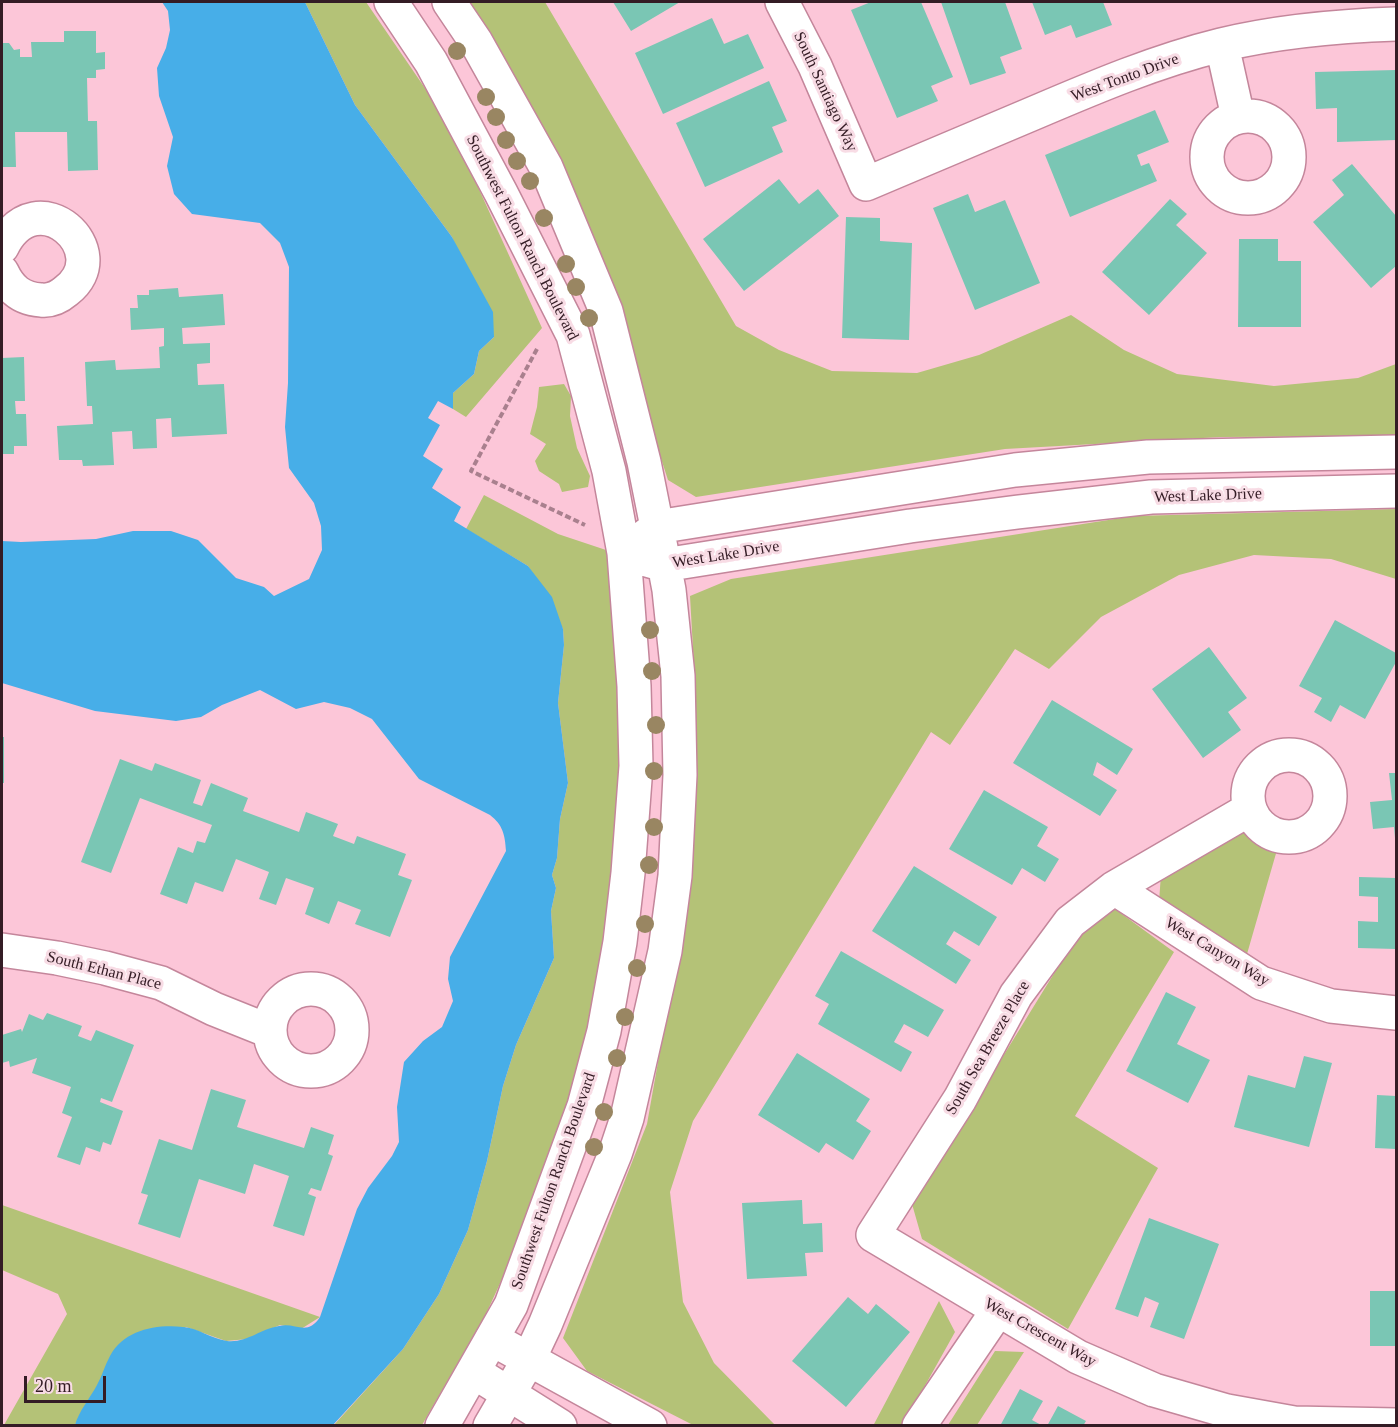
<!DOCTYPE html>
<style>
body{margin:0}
#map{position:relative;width:1398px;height:1427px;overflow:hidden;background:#fcc6d8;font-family:Georgia,serif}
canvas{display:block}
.frame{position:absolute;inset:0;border:3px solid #341c25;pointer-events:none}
.scale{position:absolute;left:24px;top:1376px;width:82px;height:27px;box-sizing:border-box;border:3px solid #341c25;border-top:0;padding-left:8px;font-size:18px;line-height:21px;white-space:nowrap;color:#341c25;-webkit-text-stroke:4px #f8dce5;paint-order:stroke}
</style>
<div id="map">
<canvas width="1398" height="1427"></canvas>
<div class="frame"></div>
<div class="scale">20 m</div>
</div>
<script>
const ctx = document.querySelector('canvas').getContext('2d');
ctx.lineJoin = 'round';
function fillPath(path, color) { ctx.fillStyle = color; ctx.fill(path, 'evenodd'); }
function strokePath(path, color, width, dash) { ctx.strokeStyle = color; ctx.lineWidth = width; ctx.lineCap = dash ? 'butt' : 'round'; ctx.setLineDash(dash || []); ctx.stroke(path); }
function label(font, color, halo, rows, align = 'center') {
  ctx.font = font + ' Georgia,serif'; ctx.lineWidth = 6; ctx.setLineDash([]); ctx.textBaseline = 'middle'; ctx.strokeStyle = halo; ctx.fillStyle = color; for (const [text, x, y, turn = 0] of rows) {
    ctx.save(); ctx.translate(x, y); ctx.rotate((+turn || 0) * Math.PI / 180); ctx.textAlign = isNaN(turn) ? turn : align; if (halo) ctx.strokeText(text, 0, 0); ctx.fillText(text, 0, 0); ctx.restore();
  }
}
fillPath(new Path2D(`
 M305,2H366L429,94L463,154L542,328L466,417L453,409V393L474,374L479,351L494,337L452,237L355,105Z
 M460,2H545L736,326L779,350L832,371L917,373L979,355L1071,315L1124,350L1177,374L1274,386L1358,378L1396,364V436L1221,437L1005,449L696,497L668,480L599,267Z
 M564,384L571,396L570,416L577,448L590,476L588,487L562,492L559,484L539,471L535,461L546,444L530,434L537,407L539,387Z
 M484,495L558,534L606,550L618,632L622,709L617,827L600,979L577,1076L521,1238L485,1316L422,1425L333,1426L403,1349L439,1294L468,1230L487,1161L503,1086L516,1045L554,958L551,911L556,888L552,875L557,858L560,819L568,783L558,703L564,645L563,629L528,566L466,529Z
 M1396,509V579L1331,559L1254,555L1179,575L1101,617L1049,669L1015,649L950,745L931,732L693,1121L670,1192L683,1302L714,1363L775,1425H693L587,1371L563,1338L647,1124L691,876L696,702L690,596L731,579L1134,516Z
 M1243,832L1277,850L1247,954L1159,902L1161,874Z
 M1111,906L1174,952L1075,1116L1158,1168L1068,1329L922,1239L912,1204L1074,941Z
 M2,1205L320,1317L301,1329L280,1325L248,1339L226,1341L186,1327L98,1385L75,1425H4L67,1314L58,1294L2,1270Z
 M939,1301L955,1332L903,1425L873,1426Z
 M995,1351L1024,1352L977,1425H948Z`), '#b4c277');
fillPath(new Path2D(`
 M162,2H305L355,105L452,237L493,312L494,337L479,351L474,374L453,393V409L438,401L428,418L440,425L423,456L443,469L432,488L461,507L454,521L528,566L552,597L563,629L564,645L558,703L568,783L560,819L557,858L552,875L556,888L551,911L554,958L516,1045L503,1086L487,1161L468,1230L439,1294L403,1349L333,1425H75C79,1411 90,1398 97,1385C102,1376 105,1365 110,1356C124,1330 156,1324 183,1327C198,1328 212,1339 227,1341C247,1343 260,1329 279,1326C296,1322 307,1337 320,1317L357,1209L368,1188L392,1156L399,1142L397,1107L404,1062L423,1041L442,1027L453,1001L448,979L450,957L506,851C505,835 503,825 490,815L419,779L372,719L350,708L324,702L296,709L260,690L222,705L201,717L176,721L95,711L2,683V541L21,542L96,539L133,531H171L198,540L236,578L264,587L274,596L309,579L322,550L321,526L314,503L289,468L285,427L288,383L289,267L280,243L260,223L192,214L174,194L167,166L173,137L159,96L157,68L166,48L170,30L168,11Z`), '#47aee8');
fillPath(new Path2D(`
 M613,2H680L631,31Z
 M871,2H921L953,77L931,86L938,101L897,118L851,10Z
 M941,2H1005L1022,49L1000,57L1006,73L970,85Z
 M1032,2H1103L1112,25L1076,38L1071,25L1045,35Z
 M712,18L724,44L748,34L764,68L663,114L635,53Z
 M64,31H96V53L105,52V69L96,70V78H87L88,121H97L98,170L68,171L67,132H15L16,167H2V43H9L14,50L20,49V57H32L31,42H64Z
 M1396,70V140L1337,142V108L1316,109L1315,72Z
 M769,81L787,121L772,127L783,152L705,187L676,123Z
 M1155,110L1169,142L1137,155L1141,166L1149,163L1157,181L1070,217L1045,155Z
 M1352,164L1396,216V266L1371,288L1313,222L1344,195L1332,180Z
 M779,179L799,204L818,189L839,216L744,291L703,239Z
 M968,194L975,212L1005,200L1040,283L975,310L933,208Z
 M1170,199L1187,214L1176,225L1207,253L1149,315L1102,272Z
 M846,217L880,218V241L912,243L909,340L842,338Z
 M1239,239H1278V261H1301V327H1238Z
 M178,288L179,297L223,294L225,325L182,328L183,344L210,343V363L197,364L198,385L224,384L227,434L172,437L171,418L156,419L157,448L133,449L132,431L112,432L114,465L83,466L82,460H59L57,426L93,424L92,406H87L85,362L115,360L116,370L160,368L159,347L164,346V328L131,330L130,308H138L137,295H149V290Z
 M24,357L25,401H15L16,414H26L27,446H14V454H2V358Z
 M1335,620L1396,653V662L1365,719L1340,705L1331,722L1314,712L1322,698L1299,686Z
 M1209,647L1247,698L1228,712L1241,730L1203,758L1152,689Z
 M1052,700L1133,749L1117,775L1097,762L1093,775L1117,790L1100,816L1013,763Z
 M2,737H4V783H2Z
 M120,759L152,771L155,763L201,780L193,803L202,806L211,783L248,798L243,811L299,832L306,812L338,824L333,836L354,844L357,836L406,854L398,875L412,880L390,937L355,924L361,910L338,901L329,924L305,914L314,888L286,878L276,905L259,899L269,872L236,859L223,892L195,882L187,904L160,894L178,847L193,853L197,841L205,843L212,825L140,798L111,873L81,862Z
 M1389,773H1396V838H1395L1394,827L1373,829L1370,802L1392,800Z
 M984,790L1048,827L1037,846L1059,859L1045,882L1022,868L1012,885L949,849Z
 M914,866L997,917L979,946L954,931L946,944L971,960L956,984L872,931Z
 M1359,877L1396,878V949L1358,948V921L1378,922V897L1359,896Z
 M841,951L944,1010L928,1037L904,1024L894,1042L912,1052L901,1072L818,1024L829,1004L815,996Z
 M1166,992L1196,1007L1177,1044L1210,1060L1188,1103L1126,1071Z
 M47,1013L82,1026L78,1036L91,1041L96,1030L134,1045L112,1102L101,1098L100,1102L123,1111L111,1145L103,1142L100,1152L86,1147L80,1165L57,1157L72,1117L62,1113L71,1087L32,1073L37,1058L10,1067L9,1061L2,1063V1035L21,1029L22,1032L29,1014L43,1020Z
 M797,1053L870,1099L856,1121L871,1131L853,1160L826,1143L819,1153L758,1115Z
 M1304,1056L1332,1063L1309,1147L1234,1127L1248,1075L1295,1088Z
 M211,1089L246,1100L237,1127L304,1148L311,1127L334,1135L328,1154L333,1156L321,1191L311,1188L308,1194L316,1197L304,1236L273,1226L289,1176L254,1164L245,1194L199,1179L180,1238L138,1224L148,1195L141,1193L159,1139L192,1150Z
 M1377,1095L1396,1096V1149L1375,1148Z
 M802,1200L803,1224L822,1223L823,1252L805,1253L807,1276L747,1279L742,1203Z
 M1149,1218L1219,1244L1184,1339L1150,1327L1159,1303L1145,1297L1138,1317L1115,1309Z
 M1370,1291H1396V1346H1370Z
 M848,1297L868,1314L876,1304L910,1332L846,1407L792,1361Z
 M1020,1389L1043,1401L1032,1420L1043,1426H1000Z
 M1058,1406L1086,1421L1083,1426H1047Z`), '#7ac6b4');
const minor = new Path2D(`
 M782,2L815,66L866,184C922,160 978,137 1034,113C1095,87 1156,61 1221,45C1279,31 1337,26 1396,24
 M1222,45L1238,117
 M1207 157a41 41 0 1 1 82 0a41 41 0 1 1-82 0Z
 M2,247C37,177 118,252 66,291C59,297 50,301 41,300C21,299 10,289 2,272
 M1248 796a41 41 0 1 1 82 0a41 41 0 1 1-82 0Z
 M1250,809L1114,888L1070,922L1016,995L960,1099L873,1235L1078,1357L1154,1390L1227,1411L1294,1423L1396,1425
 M1114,888L1261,983L1331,1006L1396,1013
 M2,950L57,958L105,968L161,983L214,1009L269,1031
 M270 1030a41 41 0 1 1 82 0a41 41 0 1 1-82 0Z
 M492,1339L650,1426
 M474,1372L560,1426
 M919,1426L998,1310`);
const tertiary = new Path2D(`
 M391,2L431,62L501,193L573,335L609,471L624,553L634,686L636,766L628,873L620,942L604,1031L584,1106L511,1305L442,1426
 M449,2L476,42L546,167L606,311L644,462L657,527L669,590L678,676L680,775L675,876L665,951L627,1118L615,1154L545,1325L529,1359L490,1426
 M639,541L657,527L1015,470L1148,457L1396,452
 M643,559L664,565L910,526L1018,512L1151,497L1396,491`);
strokePath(minor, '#c4869b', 36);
strokePath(tertiary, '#c4869b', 36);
strokePath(new Path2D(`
 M537,349L471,471L585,525`), '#a9808e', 4, [6, 3]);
strokePath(minor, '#fff', 33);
strokePath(tertiary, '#fff', 33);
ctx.fillStyle = '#998662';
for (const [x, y] of [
 [457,51],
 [486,97],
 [496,117],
 [506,140],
 [517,161],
 [530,181],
 [544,218],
 [566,264],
 [576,287],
 [589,318],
 [650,630],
 [652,671],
 [656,725],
 [654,771],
 [654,827],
 [649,865],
 [645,924],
 [637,968],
 [625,1017],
 [617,1058],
 [604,1112],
 [594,1147]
]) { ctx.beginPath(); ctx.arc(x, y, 9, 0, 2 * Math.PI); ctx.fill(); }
label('16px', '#341c25', '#f8dce5', [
 ["West Tonto Drive",1125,78,-20],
 ["South Santiago Way",825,92,65],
 ["Southwest Fulton Ranch Boulevard",522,238,63],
 ["West Lake Drive",1208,496,-2],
 ["West Lake Drive",726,555,-9],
 ["West Canyon Way",1217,952,31],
 ["South Ethan Place",104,971,14],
 ["South Sea Breeze Place",988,1048,-60],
 ["Southwest Fulton Ranch Boulevard",554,1181,-71],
 ["West Crescent Way",1040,1333,29]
]);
</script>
